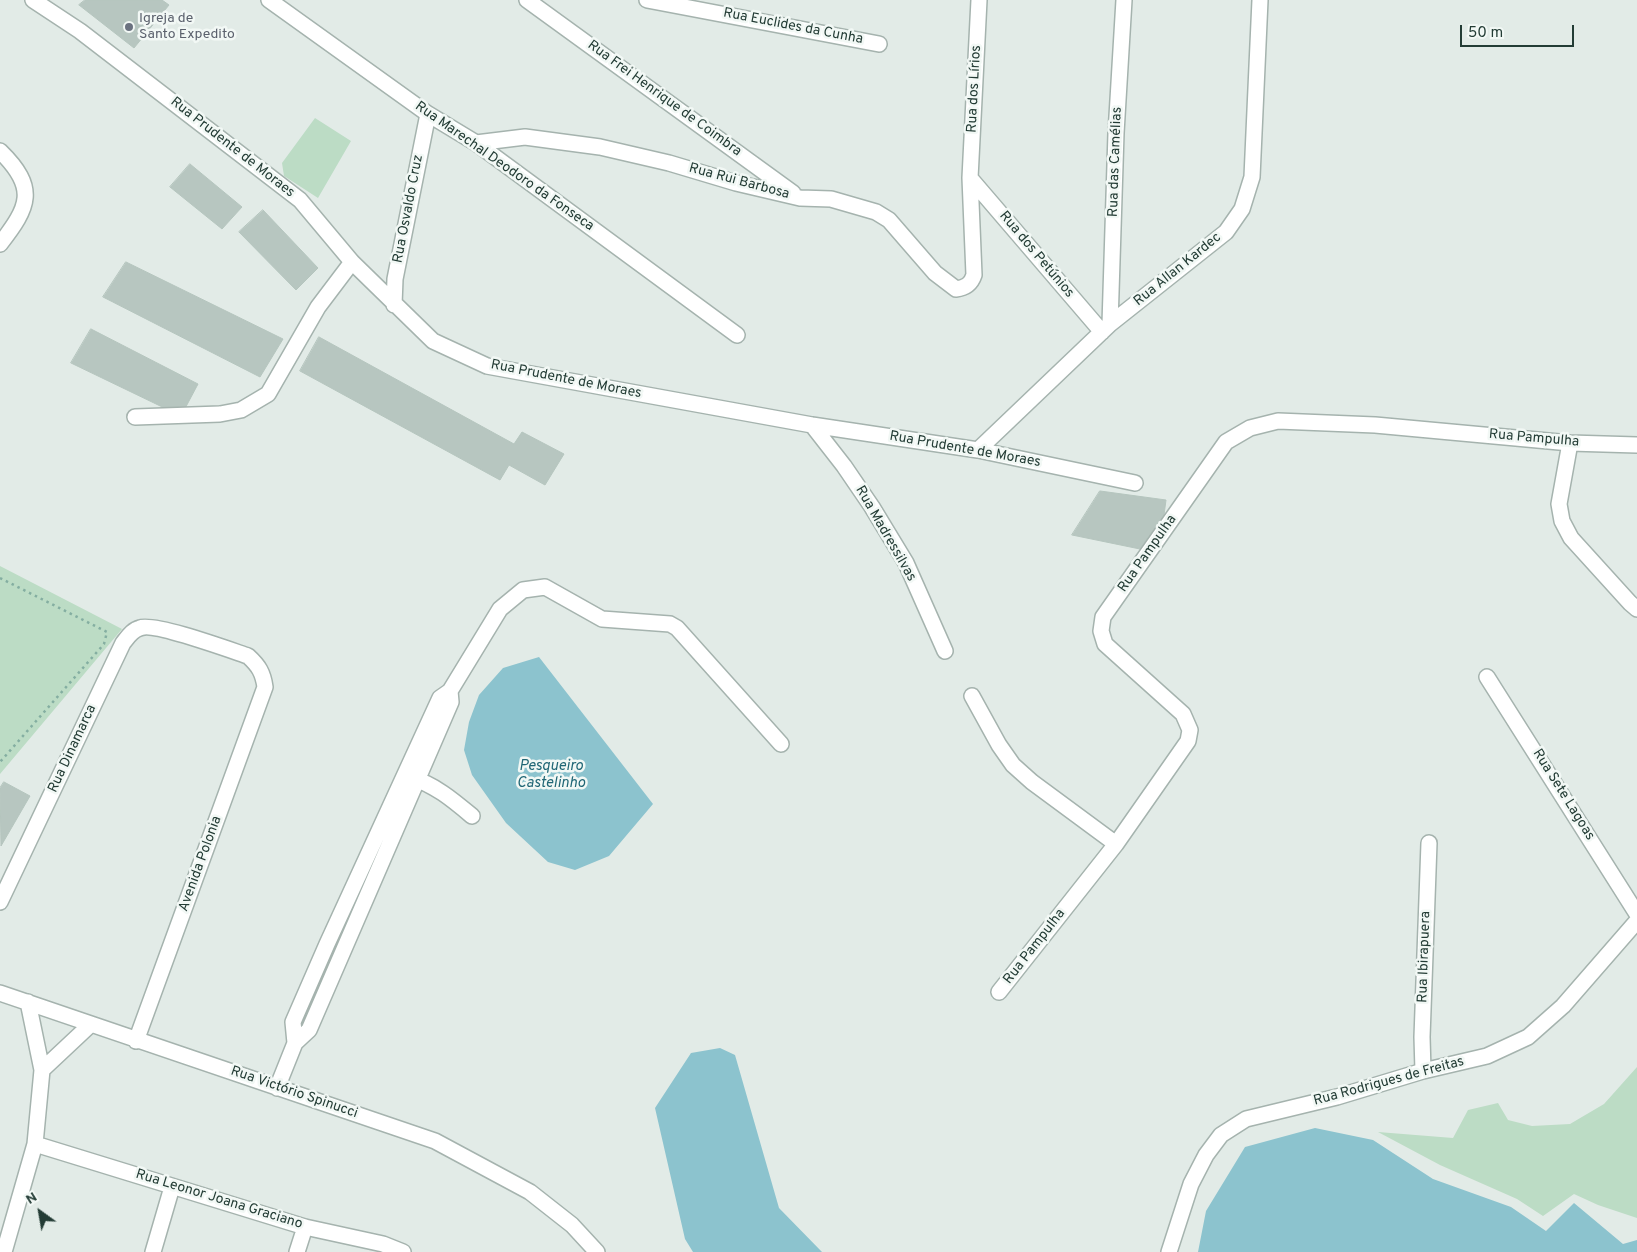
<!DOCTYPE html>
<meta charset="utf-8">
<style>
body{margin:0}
#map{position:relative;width:1637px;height:1252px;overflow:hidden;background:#e2ebe7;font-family:Overpass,sans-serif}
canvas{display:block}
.north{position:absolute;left:15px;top:1187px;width:50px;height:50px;-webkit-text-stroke:4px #f2f8f5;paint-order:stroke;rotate:328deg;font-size:14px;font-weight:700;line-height:20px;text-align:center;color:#233c35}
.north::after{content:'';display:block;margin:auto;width:18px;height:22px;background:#233c35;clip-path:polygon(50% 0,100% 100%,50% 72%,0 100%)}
.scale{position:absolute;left:1460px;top:25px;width:114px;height:22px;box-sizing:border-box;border:2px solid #233c35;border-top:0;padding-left:6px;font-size:15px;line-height:18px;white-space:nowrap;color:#233c35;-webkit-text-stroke:4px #f2f8f5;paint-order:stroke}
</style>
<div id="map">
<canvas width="1637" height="1252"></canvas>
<div class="north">N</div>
<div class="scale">50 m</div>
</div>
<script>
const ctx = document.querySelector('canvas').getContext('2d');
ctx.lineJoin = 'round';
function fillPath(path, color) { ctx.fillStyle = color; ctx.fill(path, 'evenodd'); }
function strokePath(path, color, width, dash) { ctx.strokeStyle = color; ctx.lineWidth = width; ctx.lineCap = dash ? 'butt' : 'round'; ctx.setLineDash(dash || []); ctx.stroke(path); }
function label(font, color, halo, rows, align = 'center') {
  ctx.font = font + ' Overpass,sans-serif'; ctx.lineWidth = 5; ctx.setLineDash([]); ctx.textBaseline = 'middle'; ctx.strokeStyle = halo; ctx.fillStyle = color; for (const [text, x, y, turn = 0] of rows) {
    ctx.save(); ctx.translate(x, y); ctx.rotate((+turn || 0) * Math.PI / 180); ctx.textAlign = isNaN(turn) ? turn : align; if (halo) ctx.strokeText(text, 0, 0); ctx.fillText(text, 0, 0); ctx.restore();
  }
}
fillPath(new Path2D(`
 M315,118L351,141L318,198L284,176L282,163Z
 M0,566L122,629L0,774Z
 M1637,1067V1218L1598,1205L1574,1194L1543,1216L1517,1199L1440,1165L1378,1132L1453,1138L1468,1110L1498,1103L1508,1120L1532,1126L1570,1124L1604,1104Z`), '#bcdcc5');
fillPath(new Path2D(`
 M539,657L653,804L609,856L575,870L548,862L506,823L472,775L464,750L469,722L479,695L503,668Z
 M720,1048L735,1055L779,1208L822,1252H693L685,1239L655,1108L691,1053Z
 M1315,1128L1373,1140L1433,1179L1511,1207L1546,1231L1574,1203L1623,1244L1637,1240V1252H1198L1206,1211L1245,1147Z`), '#8cc3ce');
const building = new Path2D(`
 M85,0H162L169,5L134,48L79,5Z
 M190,164L242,207L222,229L170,187Z
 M263,210L318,268L296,290L239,232Z
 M126,262L283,339L260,377L103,297Z
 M91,329L198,384L181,416L71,363Z
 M319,337L514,444L522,432L564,454L545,485L509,465L500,480L300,371Z
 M1100,491L1166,500L1164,515L1140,549L1072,535Z
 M4,782L30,796L1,846L0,788Z`);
fillPath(building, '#b7c6c0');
strokePath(building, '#b5c5be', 1);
const minor = new Path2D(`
 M33,0L80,31L300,200L352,262L433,341L487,366L812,425L978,450L1135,483
 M269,0L428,114L476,143L737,335
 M527,0L793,193
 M647,0L879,44
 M476,143L525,137L600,147L669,163L736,183L800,198L831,199L876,212L889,220L935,273L956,289C966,288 971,284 974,275L970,178L979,0
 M0,151C38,188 29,207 0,244
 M970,178L1102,332
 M394,305L395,279L428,114
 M1110,324L1116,133L1124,0
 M135,417L220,414L241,410L268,394L318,307L352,262
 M812,425L844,466L872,507L906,563L945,651
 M1570,443L1559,504L1562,521L1571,538L1630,603L1637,609
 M978,450L1110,324L1226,232L1242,209L1252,177L1260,0
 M1487,677L1637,914
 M972,696L999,745L1013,765L1032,782L1116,844
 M409,777C434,784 453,800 472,816
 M0,902L123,643C128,637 132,630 140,628C153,622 230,650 248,656C259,666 263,673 265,687L136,1041
 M999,992L1116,844L1188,741L1190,730L1183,714L1105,644L1101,631L1103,617L1226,442L1250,428L1278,421L1375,425L1570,443L1637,445
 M0,993L435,1141L530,1192L572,1225L597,1252
 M295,1043L309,1030L451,702L450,691
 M42,1070L90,1025
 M1423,1071L1422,1037L1429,843
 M277,1088L295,1043L293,1022L327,944L440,698L450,691L500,609L523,590L545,587L602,619L670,624L677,628L781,744
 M35,1144L305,1227L383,1244L403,1252
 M4,1252L35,1144L42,1070L28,1002
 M153,1252L172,1187
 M297,1252L305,1227
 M1169,1252L1191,1184L1206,1155L1221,1135L1246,1119L1337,1097L1423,1071L1487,1056L1528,1037L1563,1006L1637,921`);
strokePath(minor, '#a5b3ae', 18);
strokePath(new Path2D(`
 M0,578L107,632L104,644L0,762`), '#84aea1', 2.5, [2.5, 4]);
strokePath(minor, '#fff', 15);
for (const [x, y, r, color] of [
 [129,27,5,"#6b7280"]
]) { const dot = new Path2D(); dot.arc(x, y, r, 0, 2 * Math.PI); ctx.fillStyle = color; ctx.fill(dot); strokePath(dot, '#f2f8f5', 2); }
label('14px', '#5b616d', '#f2f8f5', [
 ["Igreja de",139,19],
 ["Santo Expedito",139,35]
], 'left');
label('14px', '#233c35', '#f2f8f5', [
 ["Rua Euclides da Cunha",793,27,11],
 ["Rua dos Lírios",975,89,-87],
 ["Rua Frei Henrique de Coimbra",664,99,36],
 ["Rua Prudente de Moraes",232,148,38],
 ["Rua das Camélias",1116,162,-88],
 ["Rua Marechal Deodoro da Fonseca",504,167,35],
 ["Rua Rui Barbosa",739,182,15],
 ["Rua Osvaldo Cruz",409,209,-79],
 ["Rua dos Petúnios",1036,255,50],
 ["Rua Allan Kardec",1178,270,-39],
 ["Rua Prudente de Moraes",566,380,11],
 ["Rua Pampulha",1534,439,5],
 ["Rua Prudente de Moraes",965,450,10],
 ["Rua Madressilvas",885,534,60],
 ["Rua Pampulha",1148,554,-55],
 ["Rua Dinamarca",73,749,-65],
 ["Rua Sete Lagoas",1563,795,58],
 ["Avenida Polonia",201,864,-70],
 ["Rua Pampulha",1035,947,-52],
 ["Rua Ibirapuera",1425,957,-88],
 ["Rua Rodrigues de Freitas",1389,1082,-15],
 ["Rua Victório Spinucci",294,1093,19],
 ["Rua Leonor Joana Graciano",219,1200,17]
]);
label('italic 15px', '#206675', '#f2f8f5', [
 ["Pesqueiro",551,767],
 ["Castelinho",551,784]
]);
</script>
